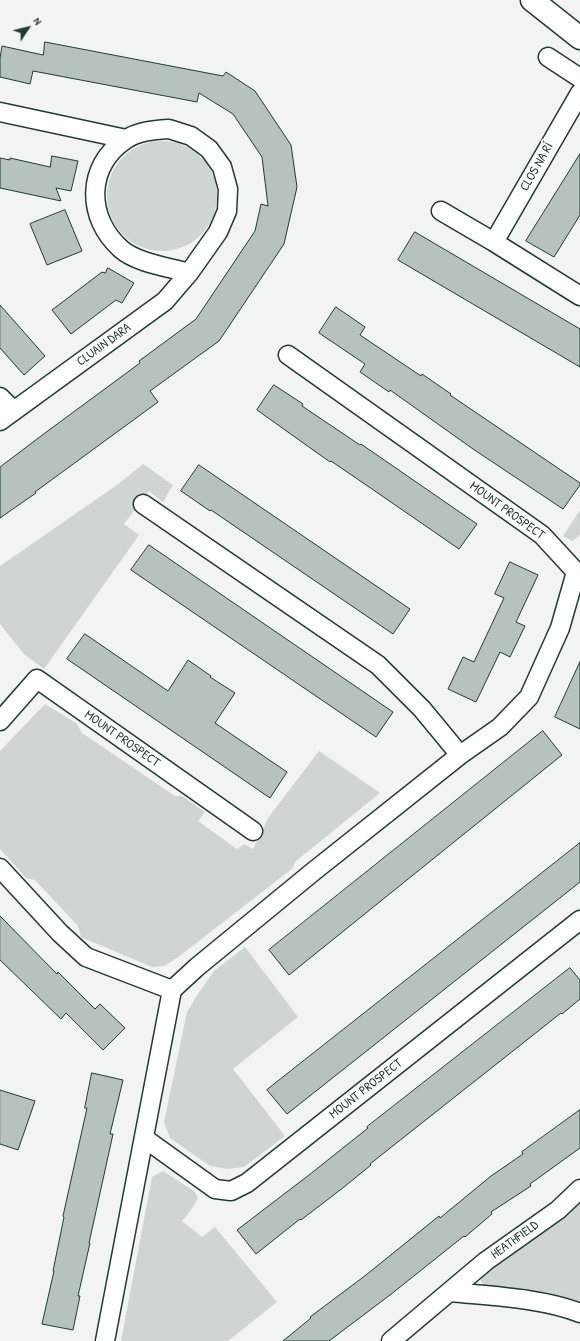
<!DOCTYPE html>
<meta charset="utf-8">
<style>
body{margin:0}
#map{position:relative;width:580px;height:1341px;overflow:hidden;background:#f2f3f3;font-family:"Patrick Hand",sans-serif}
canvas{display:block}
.north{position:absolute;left:8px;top:8px;width:40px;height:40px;-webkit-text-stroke:3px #fff;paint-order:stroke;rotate:55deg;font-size:11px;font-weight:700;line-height:16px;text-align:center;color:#1f3d34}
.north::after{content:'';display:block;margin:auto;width:14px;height:18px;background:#1f3d34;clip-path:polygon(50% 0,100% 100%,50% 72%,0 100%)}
</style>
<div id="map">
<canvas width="580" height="1341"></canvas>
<div class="north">N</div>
</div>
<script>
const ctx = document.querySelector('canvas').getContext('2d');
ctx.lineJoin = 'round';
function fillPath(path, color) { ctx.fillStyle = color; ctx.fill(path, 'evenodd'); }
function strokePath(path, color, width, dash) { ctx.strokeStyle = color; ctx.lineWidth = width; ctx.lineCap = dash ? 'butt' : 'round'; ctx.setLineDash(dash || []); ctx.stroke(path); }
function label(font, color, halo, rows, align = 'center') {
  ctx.font = font + ' "Patrick Hand",sans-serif'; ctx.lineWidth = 3.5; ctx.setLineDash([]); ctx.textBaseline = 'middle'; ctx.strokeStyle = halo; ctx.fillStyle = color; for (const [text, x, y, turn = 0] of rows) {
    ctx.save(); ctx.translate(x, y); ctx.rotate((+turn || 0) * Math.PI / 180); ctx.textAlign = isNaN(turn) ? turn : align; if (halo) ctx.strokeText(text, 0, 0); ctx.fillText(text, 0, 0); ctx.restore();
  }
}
fillPath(new Path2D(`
 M107 196a55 55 0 1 1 110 0a55 55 0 1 1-110 0Z
 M143,464L173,485L163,502L149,491L124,524L139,535L44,669L24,654L0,624V566L117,485Z
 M580,510V534L578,537L572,541L563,536Z
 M45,704L76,723L82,733L175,796H182L205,812L198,821L237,849L244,844L253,849L268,818L319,751L380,793L295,862L293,868L177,958L164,966L152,967L81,937L78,926L35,880L26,878L0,849V751Z
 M245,947L298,1017L233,1069L285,1136L244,1167L227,1169L210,1166L170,1138L164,1122L187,1012L198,994L214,971Z
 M163,1171L194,1191L198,1198L191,1210L182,1221L202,1237L215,1227L277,1302L228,1341H121L152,1177Z
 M580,1203V1302L548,1293L485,1288L480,1279L499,1262L568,1214Z`), '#ced5d3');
const building = new Path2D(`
 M45,42L223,76L226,72L255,91L291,145L297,187L284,244L219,341L150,391L158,402L35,492L36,493L0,518V467L45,433L140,363L139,361L196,319L255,231L261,204L268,206L262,157L233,114L199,93L197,102L33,71L30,84L0,77V58L2,46L43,55Z
 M580,154V215L554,257L526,241Z
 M52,156L78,161L71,191L56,188L61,201L0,188V158L10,160V158L50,167Z
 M65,210L82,251L47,265L30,224Z
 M415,232L580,329V367L398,260Z
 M108,268L134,283L122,303L116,300L71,334L52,310L102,272L105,273Z
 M0,305L45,356L24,375L0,348Z
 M336,307L365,327L360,335L421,376L422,374L451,394L450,395L580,483V485L563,509L473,449L390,390L389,392L360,372L365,364L319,333Z
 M274,385L303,404L302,406L360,445L361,444L477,524L459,549L372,489L331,461L330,462L257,410Z
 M199,465L410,609L393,634L211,510L210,511L181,491Z
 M149,545L393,712L376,737L131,570Z
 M510,562L538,575L516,622L525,626L510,657L500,652L476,702L448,689L463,657L474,662L504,598L495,594Z
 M85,634L168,691L188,660L211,676L210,677L235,693L215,723L287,772L270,798L67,659Z
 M580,662V729L555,717Z
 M543,731L562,755L289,975L269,950Z
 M580,843V882L287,1114L267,1090Z
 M0,916L57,974L58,972L95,1009L100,1004L125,1028L103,1050L66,1013L61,1019L0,960Z
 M570,968L580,980V999L562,1014L561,1013L370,1164L371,1165L344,1187L301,1220L300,1219L256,1254L237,1230L309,1175L368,1128L367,1127Z
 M92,1073L123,1080L110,1134H113L89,1243H90L78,1296H80L73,1330L42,1324L54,1271H53L64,1217L63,1216L87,1108H85Z
 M0,1090L35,1101L18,1150L0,1144Z
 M580,1110V1148L530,1184L531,1186L491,1212L492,1214L465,1237L464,1236L390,1295L329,1341H283L311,1318L310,1317L366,1275L439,1216L440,1218L491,1176L523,1154L522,1152Z`);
fillPath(building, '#b7c1bd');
strokePath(building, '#1f3d34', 1);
const street = new Path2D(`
 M548,57L580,78
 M580,93L494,242L580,296
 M0,112L126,139
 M169,129L191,136L209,149L222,167L228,189L227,211L218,232L189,273C168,267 137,263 121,249C86,218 86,166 125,140C138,131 154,130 169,129Z
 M441,211L494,242
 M0,397L14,411
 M0,421L165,301L189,273
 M143,504L378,665L422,709L460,755
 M0,721L37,679L253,831
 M0,868L60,933L86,957L172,990
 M144,1138L215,1189L231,1191L247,1183L580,920
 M450,1292C490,1296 543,1298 580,1313
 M105,1341L172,990L197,967L314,871L460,755L500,727L529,697L560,628L576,572L542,535L288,355
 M391,1341L486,1261L558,1210L580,1189`);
const secondary = new Path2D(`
 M532,0L580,38`);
strokePath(street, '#1f3d34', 21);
strokePath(secondary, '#1f3d34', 25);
strokePath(street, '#fff', 18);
strokePath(secondary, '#fff', 22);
label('13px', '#1f3d34', '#fff', [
 ["CLOS NA RÍ",537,167,-60],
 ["CLUAIN DARA",104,345,-36],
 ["MOUNT PROSPECT",507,511,36],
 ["MOUNT PROSPECT",122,739,35],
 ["MOUNT PROSPECT",366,1089,-38],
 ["HEATHFIELD",515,1240,-36]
]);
</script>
